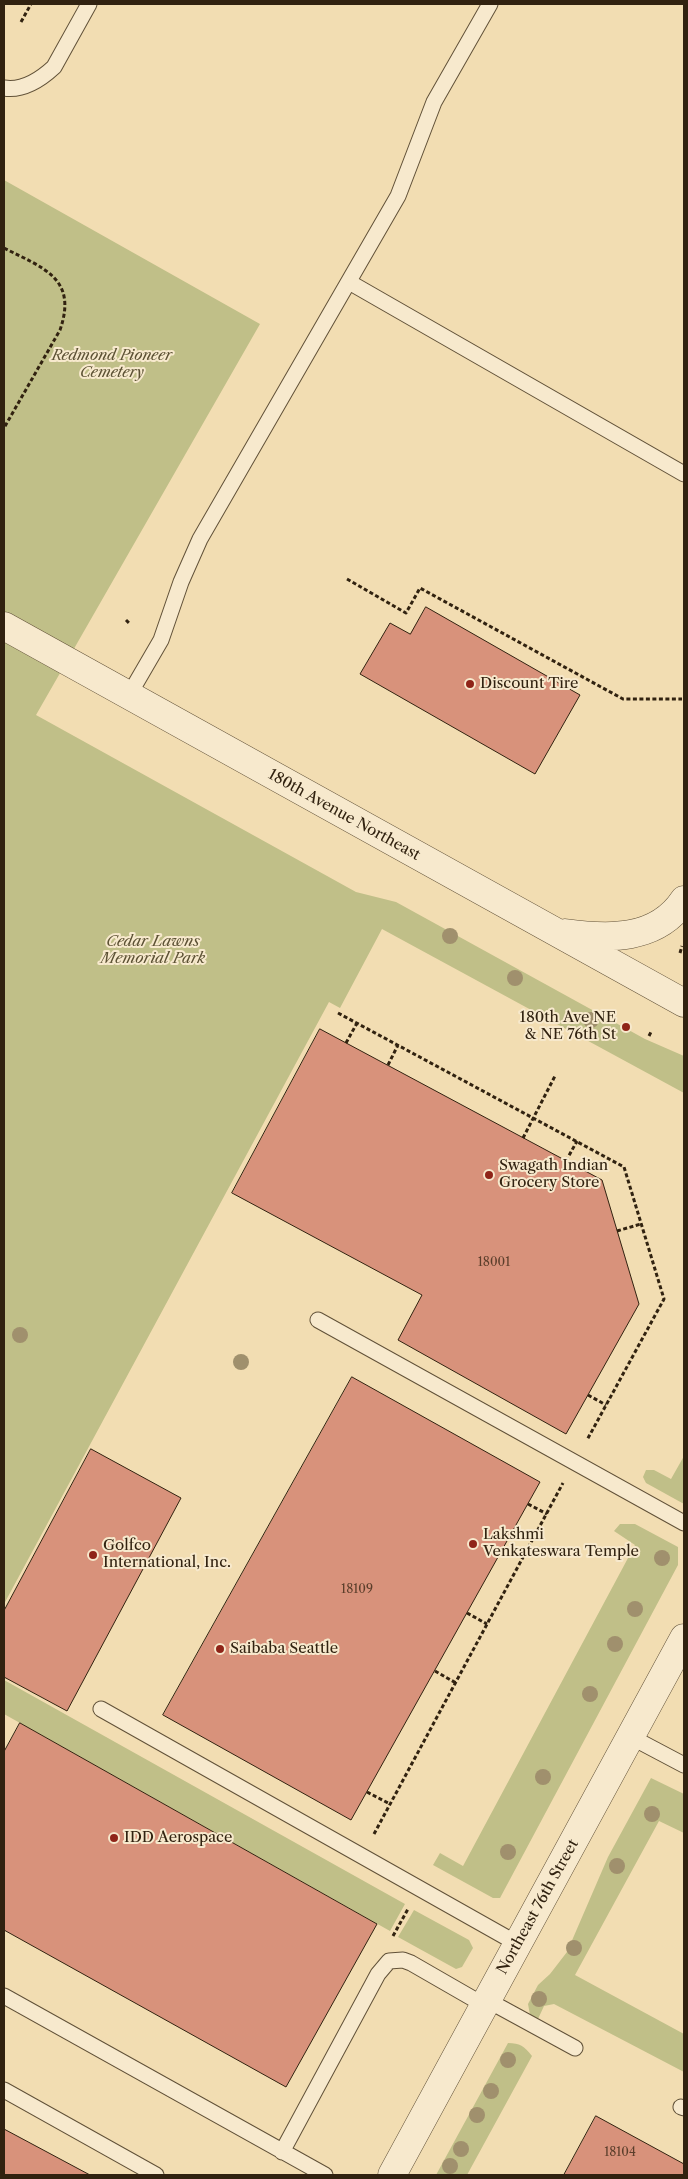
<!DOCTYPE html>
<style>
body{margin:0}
#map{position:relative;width:688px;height:2179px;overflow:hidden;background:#f2ddb2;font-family:"Libre Caslon Text",serif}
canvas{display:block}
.frame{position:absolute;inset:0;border:5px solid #312210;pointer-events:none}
</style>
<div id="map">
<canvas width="688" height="2179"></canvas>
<div class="frame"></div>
</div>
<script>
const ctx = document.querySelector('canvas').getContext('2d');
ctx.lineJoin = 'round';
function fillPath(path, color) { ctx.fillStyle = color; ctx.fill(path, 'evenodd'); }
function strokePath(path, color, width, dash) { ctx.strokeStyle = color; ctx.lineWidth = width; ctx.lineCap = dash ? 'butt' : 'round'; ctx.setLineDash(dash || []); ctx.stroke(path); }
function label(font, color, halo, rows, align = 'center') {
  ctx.font = font + ' "Libre Caslon Text",serif'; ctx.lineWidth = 4; ctx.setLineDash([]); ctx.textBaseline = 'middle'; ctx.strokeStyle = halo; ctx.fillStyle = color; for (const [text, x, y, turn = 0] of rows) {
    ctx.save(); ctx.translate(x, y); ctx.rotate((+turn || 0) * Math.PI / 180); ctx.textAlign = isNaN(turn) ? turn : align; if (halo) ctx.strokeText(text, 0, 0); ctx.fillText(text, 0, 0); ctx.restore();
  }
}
fillPath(new Path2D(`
 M4,180L260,324L36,715L356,892L396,902L645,1039L684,1056V1093L382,929L340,1008L329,1002L4,1604Z
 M684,1456V1504L646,1483L643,1477L646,1470H654L671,1479Z
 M620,1524H635L678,1547V1565L500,1898H493L433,1865L440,1853L463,1866L635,1545L614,1531Z
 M4,1680L405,1904L390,1931L4,1714Z
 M651,1778L684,1794V1833L659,1821L575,1975L684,2034V2072L554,2004L544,2006L538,2019L530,2015L528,2004L538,1985L550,1974L567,1952L608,1857Z
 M414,1910L469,1940L473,1948L462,1967L456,1969L398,1937Z
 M508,2043C520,2043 524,2046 532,2056L467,2175H436Z`), '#c0bf88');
const building = new Path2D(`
 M426,607L580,695L535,774L360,674L390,623L410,634Z
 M320,1029L602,1180L639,1304L566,1434L398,1340L422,1295L232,1193Z
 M352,1377L540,1482L351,1820L163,1715Z
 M91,1449L181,1498L67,1711L4,1677V1611Z
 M20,1723L377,1924L286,2087L4,1930V1752Z
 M596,2116L684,2164V2175H564Z
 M4,2129L90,2175H4Z`);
fillPath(building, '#d8927b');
strokePath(building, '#312210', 1);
const service = new Path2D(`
 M4,88C23,91 40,80 54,67L89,4
 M349,282L684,474
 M129,695L161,640L181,582L200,539L398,196L434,102L490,4
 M318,1320L684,1523
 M101,1709L518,1944
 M631,1737L684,1765
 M4,1996L325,2175
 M487,2000L575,2048
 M4,2090L156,2175
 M681,2107L684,2108
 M282,2152L378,1974L389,1961L403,1960L411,1963L484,2005`);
const minor = new Path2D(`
 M392,2175L684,1638`);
const tertiary = new Path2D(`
 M4,626L684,1003
 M565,933C608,939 657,941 684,900`);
strokePath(service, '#615138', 17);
strokePath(minor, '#615138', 29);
strokePath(tertiary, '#615138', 29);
strokePath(new Path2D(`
 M21,22L31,4
 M4,248C43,268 78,278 60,330L4,428
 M347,579L406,613L420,588L623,699H682
 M126,620L129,623
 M680,953L682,946
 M338,1013L624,1167L664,1299L587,1440
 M649,1036L651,1032
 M346,1043L357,1023
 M388,1065L398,1045
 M523,1138L555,1076
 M566,1161L577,1141
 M617,1231L641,1224
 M588,1395L606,1405
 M528,1504L547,1514
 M467,1613L487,1624
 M435,1671L456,1683
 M367,1792L390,1804
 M374,1834L563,1483
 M393,1936L408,1909`), '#312210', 3, [4, 2.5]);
strokePath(service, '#f7e9cd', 15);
strokePath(minor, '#f7e9cd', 28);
strokePath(tertiary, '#f7e9cd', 28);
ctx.fillStyle = '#a0906d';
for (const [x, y] of [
 [450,936],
 [515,978],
 [591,1020],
 [20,1335],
 [241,1362],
 [662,1558],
 [635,1609],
 [615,1644],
 [590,1694],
 [543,1777],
 [652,1814],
 [508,1852],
 [617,1866],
 [574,1948],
 [539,1999],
 [508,2060],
 [491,2091],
 [477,2115],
 [461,2149],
 [450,2166]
]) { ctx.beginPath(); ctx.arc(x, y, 8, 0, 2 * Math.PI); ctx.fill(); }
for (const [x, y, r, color] of [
 [470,684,5,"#8f2418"],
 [626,1027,5,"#8f2418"],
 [489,1175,5,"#8f2418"],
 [473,1544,5,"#8f2418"],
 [93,1555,5,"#8f2418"],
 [220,1649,5,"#8f2418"],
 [114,1838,5,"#8f2418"]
]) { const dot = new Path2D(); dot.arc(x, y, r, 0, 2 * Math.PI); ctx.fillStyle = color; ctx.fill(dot); strokePath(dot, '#f7e9cd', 2); }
label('12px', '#5b3e2b', null, [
 ["18001",494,1263],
 ["18109",357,1590],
 ["18104",620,2153]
]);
label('italic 15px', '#5c5134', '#f7e9cd', [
 ["Redmond Pioneer",112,356],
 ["Cemetery",112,373],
 ["Cedar Lawns",153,942],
 ["Memorial Park",153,959]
]);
label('15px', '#312210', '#f7e9cd', [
 ["Discount Tire",480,684],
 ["180th Ave NE",616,1018,"right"],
 ["& NE 76th St",616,1035,"right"],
 ["Swagath Indian",499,1166],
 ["Grocery Store",499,1183],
 ["Lakshmi",483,1535],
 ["Venkateswara Temple",483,1552],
 ["Golfco",103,1546],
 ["International, Inc.",103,1563],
 ["Saibaba Seattle",230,1649],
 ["IDD Aerospace",124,1838]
], 'left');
label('15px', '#312210', '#f7e9cd', [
 ["180th Avenue Northeast",344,815,29],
 ["Northeast 76th Street",538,1907,-61]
]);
</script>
